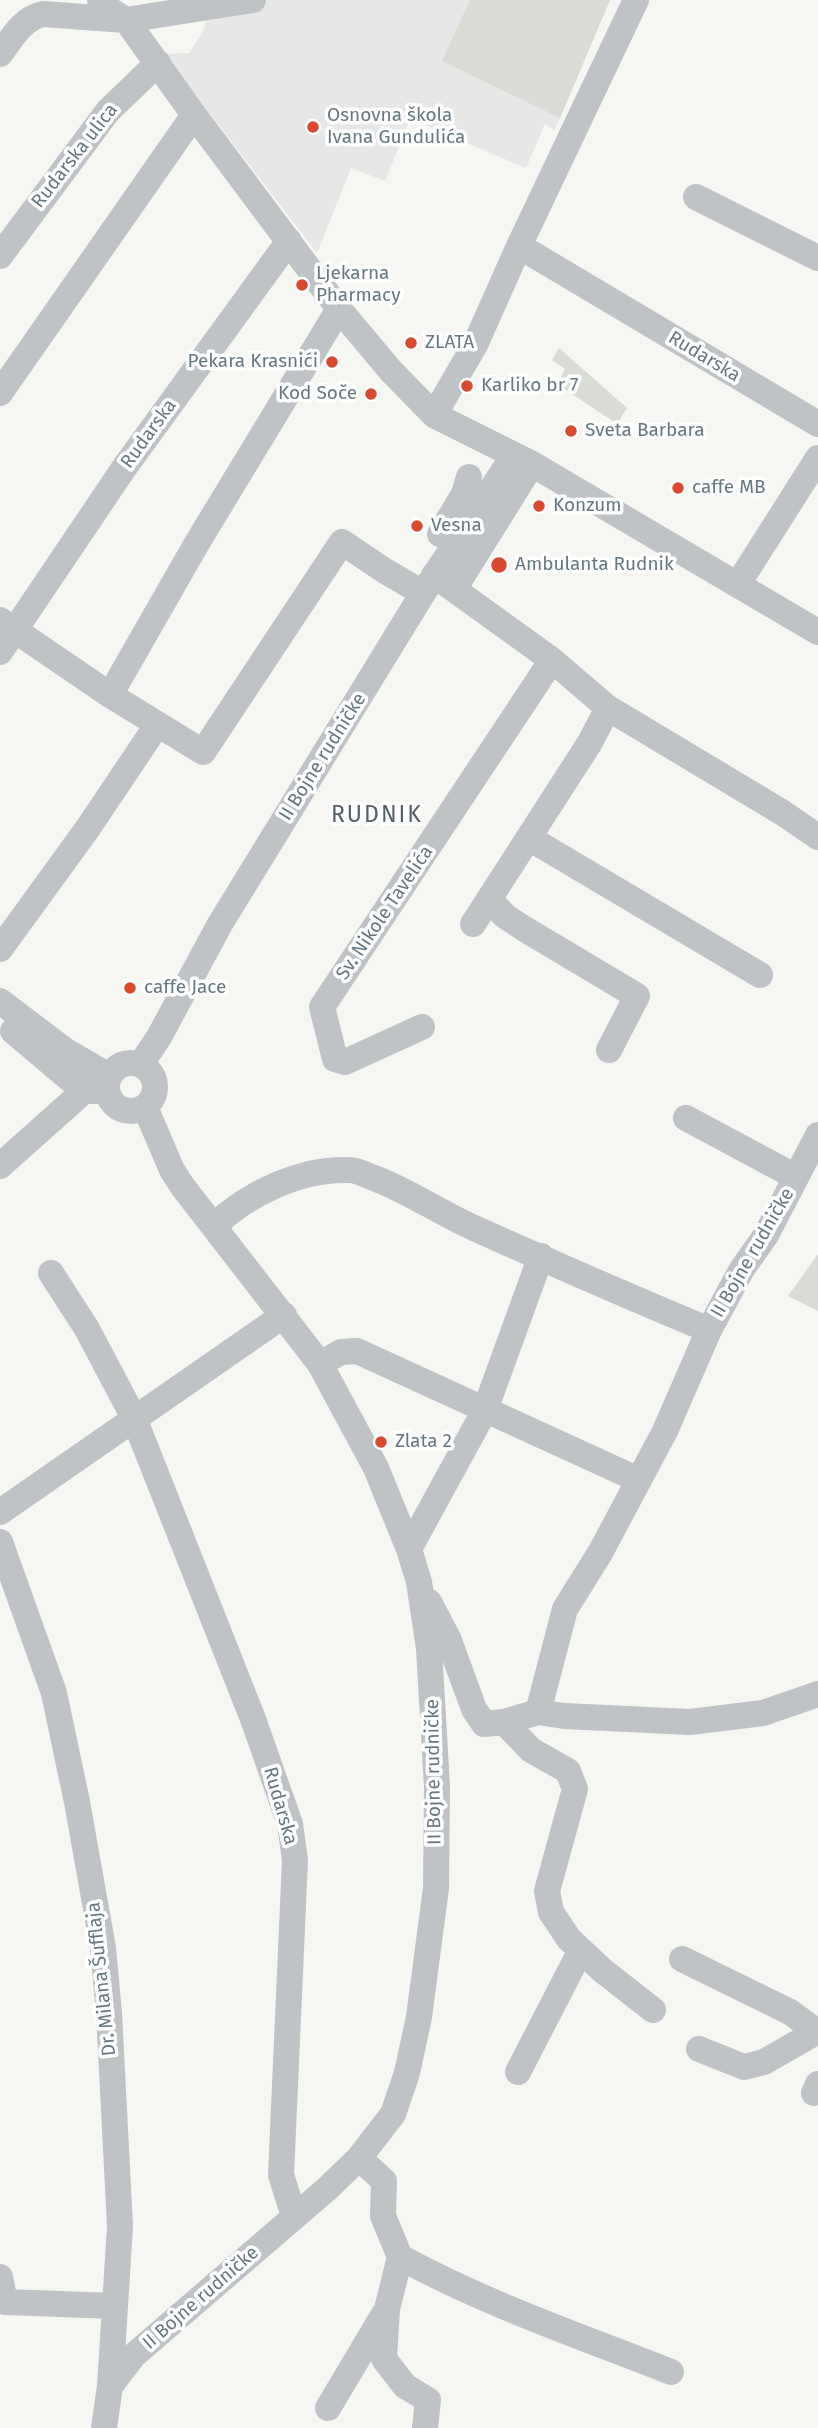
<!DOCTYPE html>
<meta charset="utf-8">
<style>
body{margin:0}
canvas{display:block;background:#f6f6f3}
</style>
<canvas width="818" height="2428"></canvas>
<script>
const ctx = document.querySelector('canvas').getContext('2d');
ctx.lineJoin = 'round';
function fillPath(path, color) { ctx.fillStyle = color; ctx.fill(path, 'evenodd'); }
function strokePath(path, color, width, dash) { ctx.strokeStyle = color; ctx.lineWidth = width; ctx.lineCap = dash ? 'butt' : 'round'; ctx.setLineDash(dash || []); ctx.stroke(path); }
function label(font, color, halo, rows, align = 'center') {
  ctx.font = font + ' "Fira Sans",sans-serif'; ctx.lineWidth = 7; ctx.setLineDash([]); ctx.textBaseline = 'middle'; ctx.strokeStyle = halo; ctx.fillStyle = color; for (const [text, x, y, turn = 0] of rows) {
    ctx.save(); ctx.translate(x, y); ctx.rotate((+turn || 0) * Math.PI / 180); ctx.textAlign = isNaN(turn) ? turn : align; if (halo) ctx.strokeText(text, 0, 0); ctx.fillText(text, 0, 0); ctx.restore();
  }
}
fillPath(new Path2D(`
 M253,0H610L560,118L554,130L545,124L526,168L410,119L385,181L351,168L317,253L164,54L189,53L201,35L213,6Z`), '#e6e7e6');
fillPath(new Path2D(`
 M470,0H610L560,118L442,61Z
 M559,348L627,408L617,424L557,384L565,369L552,360Z
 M818,1254V1311L788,1296Z`), '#d8dcd4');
strokePath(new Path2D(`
 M100,0L110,10L126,20L194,115L339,309L391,371L434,415L532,464L818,632
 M0,54C12,38 23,18 43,14L126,20L253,0
 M696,197L818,258
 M519,246L818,424
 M0,256L108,111L158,63
 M0,393L194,115
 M434,415L475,345L519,246L636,0
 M440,534L464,494L469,477
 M434,575L552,660L608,708L783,813L818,837
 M738,584L818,458
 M454,589L532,464
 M0,620L110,695L203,752L342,542L385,571L423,593
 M0,652L124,468L289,241
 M110,695L197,543L339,309
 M529,838L760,975
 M489,899L505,916L523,928L637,996L609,1050
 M473,924L589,744L608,708
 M0,949L88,828L157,725
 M0,1001L66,1051L109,1076
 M422,1027L345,1062L335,1059L322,1007L552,660
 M13,1031L84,1091
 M107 1087a24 24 0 1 1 48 0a24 24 0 1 1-48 0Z
 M141,1064L159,1037L220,924L423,593L514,455
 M686,1118L796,1177
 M0,1166L84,1091H107
 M214,1226C247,1194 301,1168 349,1170C357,1170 366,1175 374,1178C409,1191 440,1213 474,1228C552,1263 630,1297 709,1330
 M51,1273L87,1329L134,1418L253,1719L290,1824L295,1860L281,2175L294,2216
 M320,1364L341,1352L357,1351L639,1480
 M0,1512L284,1315
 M0,1542L54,1693L77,1802L103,1948L109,2013L120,2226L110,2386
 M409,1549L485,1410L541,1256
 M429,1602L448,1638L474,1709L484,1724L504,1722L538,1712L564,1716L690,1722L763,1713L818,1694
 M538,1712L565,1609L600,1553L665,1431L709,1330L742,1269L766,1235L818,1135
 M504,1722L531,1750L568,1771L575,1789L547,1891L551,1912L569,1939L602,1970L653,2010
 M682,1959L790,2012L816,2031
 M699,2049L744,2067L764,2062L818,2031
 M518,2072L581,1950
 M814,2093L818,2084
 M359,2158L384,2181L383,2216L400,2257L387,2309L384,2359L405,2386L428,2400L425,2428
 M400,2257C486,2304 580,2336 671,2372
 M0,2277L5,2302L115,2306
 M328,2408L384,2314
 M104,2428L110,2386L133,2356L328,2188L359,2158L393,2114L407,2073L419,2017L436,1888L437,1787L429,1648L419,1582L409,1549L376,1468L320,1364L183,1187L172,1170L145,1107`), '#bfc3c6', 26);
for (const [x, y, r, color] of [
 [313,127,7,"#d9482f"],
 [302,285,7,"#d9482f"],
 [411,343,7,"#d9482f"],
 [332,362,7,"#d9482f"],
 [467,386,7,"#d9482f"],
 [371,394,7,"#d9482f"],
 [571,431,7,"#d9482f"],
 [678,488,7,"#d9482f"],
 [539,506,7,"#d9482f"],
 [417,526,7,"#d9482f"],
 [499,565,9,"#d9482f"],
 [130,988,7,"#d9482f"],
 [381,1442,7,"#d9482f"]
]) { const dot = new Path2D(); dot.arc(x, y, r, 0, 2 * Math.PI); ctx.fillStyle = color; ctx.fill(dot); strokePath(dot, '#fff', 2.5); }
label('19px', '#667882', '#fff', [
 ["Osnovna škola",327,116],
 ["Ivana Gundulića",327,138],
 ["Ljekarna",316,274],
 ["Pharmacy",316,296],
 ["ZLATA",425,343],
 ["Pekara Krasnići",318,362,"right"],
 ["Karliko br 7",481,386],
 ["Kod Soče",357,394,"right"],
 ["Sveta Barbara",585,431],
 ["caffe MB",692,488],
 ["Konzum",553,506],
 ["Vesna",431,526],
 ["Ambulanta Rudnik",515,565],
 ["caffe Jace",144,988],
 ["Zlata 2",395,1442]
], 'left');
label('19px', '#667882', '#fff', [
 ["Rudarska ulica",75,156,-52],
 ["Rudarska",704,357,31],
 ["Rudarska",149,434,-54],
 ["II Bojne rudničke",323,757,-58],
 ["Sv. Nikole Tavelića",385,913,-56],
 ["II Bojne rudničke",753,1253,-60],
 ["II Bojne rudničke",434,1772,-91],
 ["Rudarska",280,1806,74],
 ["Dr. Milana Šufflaja",102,1979,-96],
 ["II Bojne rudničke",201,2298,-41]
]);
ctx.letterSpacing = '2px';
label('23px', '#546167', '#fff', [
 ["RUDNIK",377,816]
]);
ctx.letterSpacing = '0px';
</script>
